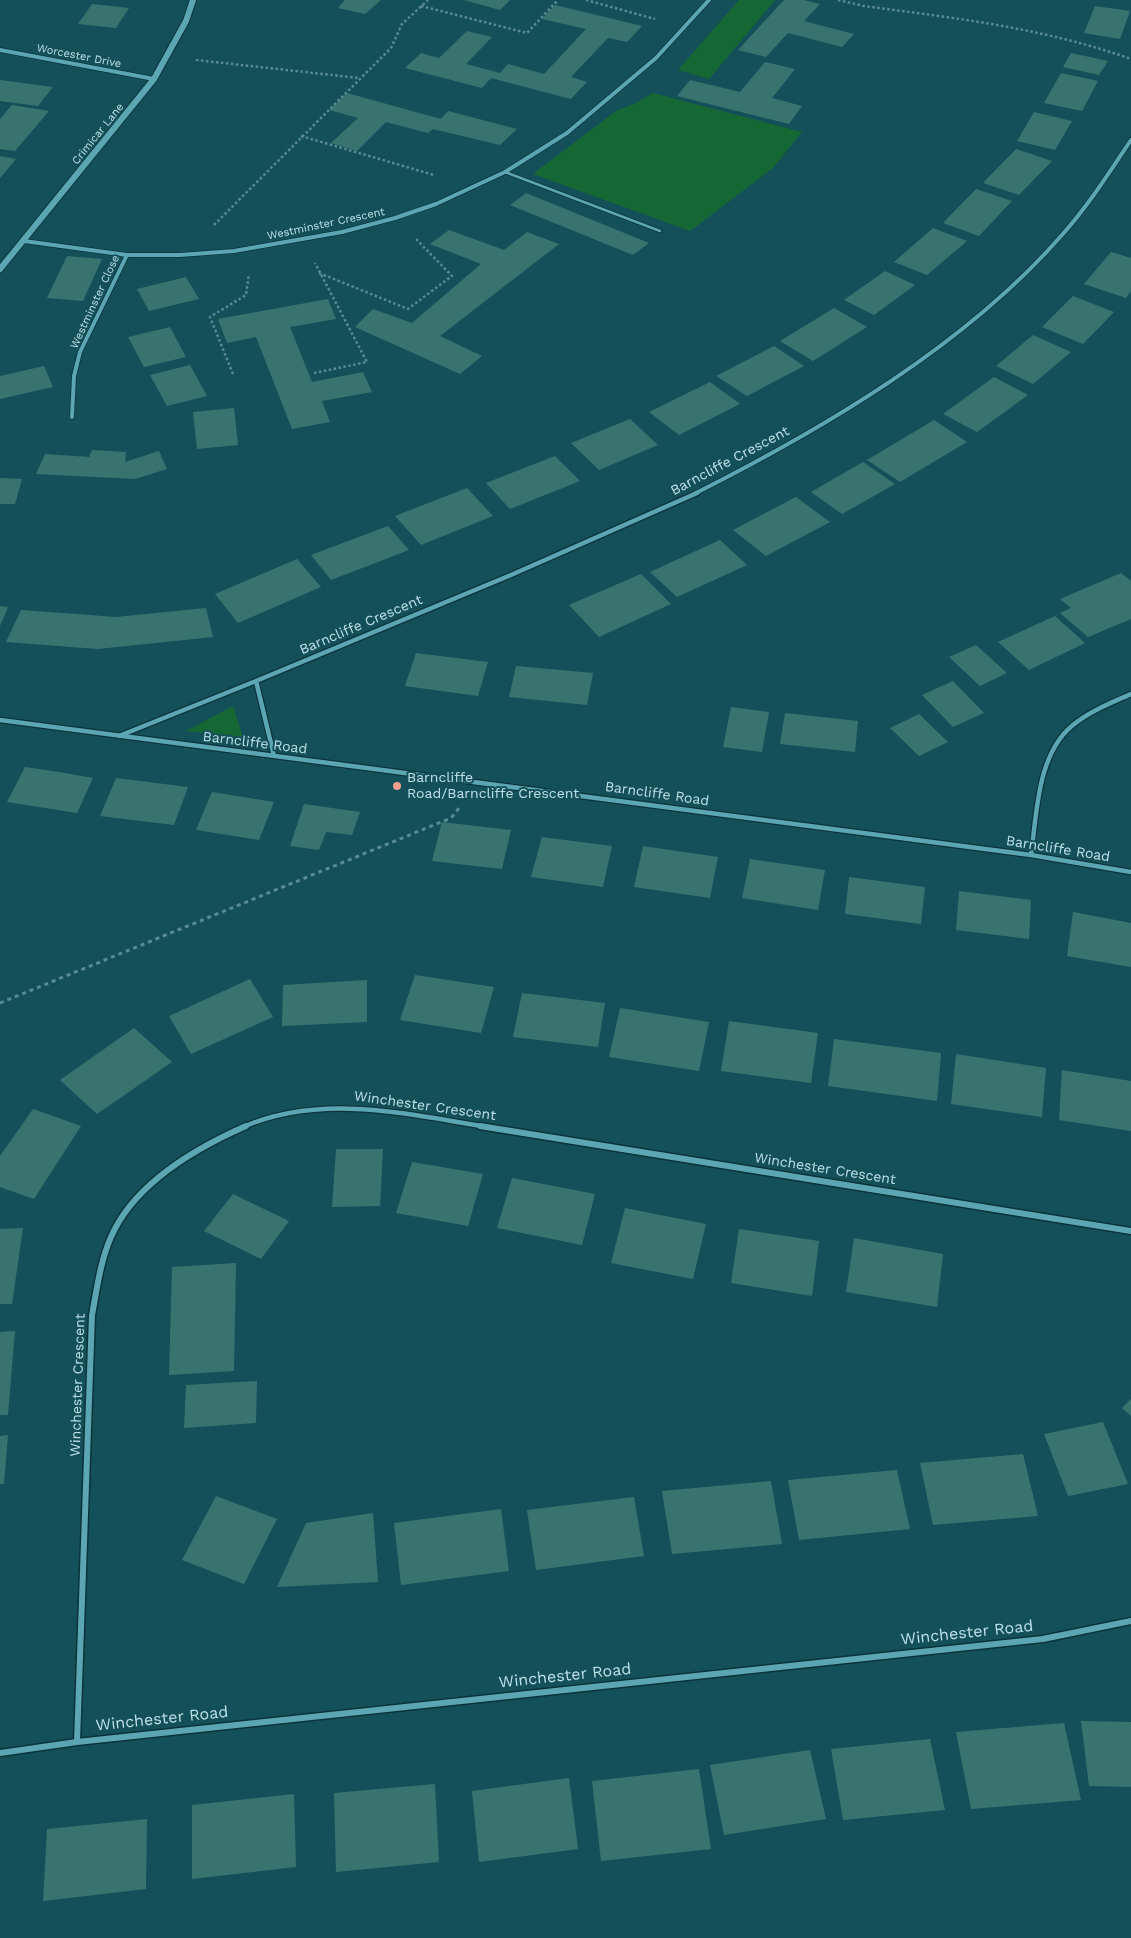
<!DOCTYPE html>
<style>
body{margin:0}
canvas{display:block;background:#14505a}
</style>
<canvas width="1131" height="1938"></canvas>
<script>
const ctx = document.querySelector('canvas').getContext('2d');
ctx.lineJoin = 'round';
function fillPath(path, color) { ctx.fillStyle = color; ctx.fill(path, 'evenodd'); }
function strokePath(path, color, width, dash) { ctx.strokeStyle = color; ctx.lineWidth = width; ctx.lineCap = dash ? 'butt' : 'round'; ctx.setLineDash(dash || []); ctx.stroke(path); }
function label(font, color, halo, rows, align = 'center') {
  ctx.font = font + ' "Work Sans",sans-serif'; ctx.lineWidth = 4; ctx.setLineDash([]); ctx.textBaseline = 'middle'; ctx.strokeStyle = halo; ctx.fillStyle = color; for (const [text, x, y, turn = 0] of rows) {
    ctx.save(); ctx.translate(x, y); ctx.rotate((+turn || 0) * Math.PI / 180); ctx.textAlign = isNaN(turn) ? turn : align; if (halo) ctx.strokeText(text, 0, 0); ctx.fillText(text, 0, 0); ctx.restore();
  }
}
fillPath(new Path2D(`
 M739,0H775L709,79L678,70Z
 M653,93L802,132L773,168L690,231L533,174L616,111L634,104Z
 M233,706L243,737L186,731Z`), '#156833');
fillPath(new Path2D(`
 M345,0H381L365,14L338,8Z
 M464,0H510L500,10Z
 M784,0H804L820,4L804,21L854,34L842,47L788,33L766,57L738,50Z
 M92,4L129,8L116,28L78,24Z
 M555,5L642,26L627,42L608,38L571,77L587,82L571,99L491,78L482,88L405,68L421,53L439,58L467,31L492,37L466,64L500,73L508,64L544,74L586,29L542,19Z
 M1095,6L1130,11L1120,39L1084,33Z
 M1071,53L1108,61L1099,75L1063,67Z
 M765,62L795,69L772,98L802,106L789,124L677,96L690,80L740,92Z
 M1061,73L1098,81L1082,111L1044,103Z
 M0,80L53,87L38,106L0,101Z
 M347,93L441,119L448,111L517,129L500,145L433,129L428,133L386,122L357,151L331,143L358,118L329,110Z
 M12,105L49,111L15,151L0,149V119Z
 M1034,112L1072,121L1055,150L1017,141Z
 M1016,149L1052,161L1019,195L983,183Z
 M0,156L16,159L0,178Z
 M976,189L1012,201L979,236L943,223Z
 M526,193L649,243L633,255L510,205Z
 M933,228L967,241L927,275L894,262Z
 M449,230L504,250L527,232L559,244L440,336L482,356L460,374L355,327L373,309L412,323L481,264L430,244Z
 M1111,252L1131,258V291L1126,298L1084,284Z
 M67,256L102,259L83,301L47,298Z
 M885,271L915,285L874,315L844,300Z
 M186,277L199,299L149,311L137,289Z
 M1073,296L1114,312L1083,344L1042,327Z
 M328,299L336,319L290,327L312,382L363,372L372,392L322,401L330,422L292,429L256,337L227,343L218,319Z
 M834,308L867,327L813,361L780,341Z
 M170,327L186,357L144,367L128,337Z
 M1033,335L1071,352L1033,384L996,366Z
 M774,346L804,366L747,396L716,376Z
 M190,365L207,396L167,406L150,375Z
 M44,366L53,387L0,399V376Z
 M994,377L1028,395L977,432L943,414Z
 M710,382L740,404L679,435L649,412Z
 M234,408L238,445L197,449L193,412Z
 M630,419L658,445L599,470L571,443Z
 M934,420L967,442L900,482L867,460Z
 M92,450L126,452L125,462L159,451L167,469L135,479L36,474L45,454L89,457Z
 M555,456L580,481L510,509L486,483Z
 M863,462L895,484L842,514L811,492Z
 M0,478L22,479L15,504H0Z
 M467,488L493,516L421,545L395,516Z
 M796,497L830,522L766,556L733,530Z
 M388,526L409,550L331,580L311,555Z
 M720,540L747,565L677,597L650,572Z
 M297,559L321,587L238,623L215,594Z
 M1121,573L1131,581V619L1088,637L1060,613L1071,608L1060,599Z
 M641,574L671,604L599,637L569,605Z
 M0,606L8,607L0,626Z
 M206,608L213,637L98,649L6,642L21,610L116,617Z
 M1055,616L1085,643L1029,670L998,642Z
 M976,645L1007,673L980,686L949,657Z
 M416,653L488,662L478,696L405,686Z
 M516,666L593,673L587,705L509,697Z
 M953,681L984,713L953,727L922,695Z
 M731,707L769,712L762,752L723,747Z
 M785,713L858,721L855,752L780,744Z
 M919,714L948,742L919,756L890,728Z
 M25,767L59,772L93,778L77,813L7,802Z
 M116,778L188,787L174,825L100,816Z
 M212,792L274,802L259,840L196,830Z
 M304,804L360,812L352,835L326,832L319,850L290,846Z
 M442,822L511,830L502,869L432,861Z
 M542,837L612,846L603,887L531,877Z
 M643,846L718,857L710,898L634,887Z
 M750,859L825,870L818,910L742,898Z
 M849,877L925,887L921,924L845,914Z
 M959,891L1031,900L1029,939L956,930Z
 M1073,912L1131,923V967L1067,956Z
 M415,975L494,987L481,1033L400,1020Z
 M250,979L273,1017L191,1054L169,1016Z
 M367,980V1022L282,1026L283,985Z
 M522,993L605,1003L598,1047L513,1037Z
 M620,1008L709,1022L699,1071L609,1057Z
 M729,1021L818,1033L811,1083L721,1071Z
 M134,1028L172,1062L97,1114L60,1080Z
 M834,1039L941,1053L937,1101L828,1086Z
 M956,1054L1046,1068L1042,1117L951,1104Z
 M1062,1070L1131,1081V1131L1059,1120Z
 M33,1109L81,1126L34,1199L0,1187V1156Z
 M336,1149H383L380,1206L332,1207Z
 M412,1162L483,1174L468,1226L396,1213Z
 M512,1178L595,1194L582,1245L497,1228Z
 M233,1194L289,1221L261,1259L204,1231Z
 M625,1208L706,1224L693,1279L611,1263Z
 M23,1228L12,1304H0V1229Z
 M739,1229L819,1241L812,1296L731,1283Z
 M854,1238L943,1254L937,1307L846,1292Z
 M236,1263L234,1371L169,1375L172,1267Z
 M15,1331L8,1415H0V1332Z
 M257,1381L256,1423L184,1428L186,1385Z
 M1131,1399V1416L1122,1408Z
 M1103,1422L1128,1484L1068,1496L1044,1434Z
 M8,1435L4,1484H0V1436Z
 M1023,1454L1038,1516L933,1525L920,1463Z
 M897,1470L910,1529L799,1540L788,1480Z
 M771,1481L782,1544L672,1554L662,1491Z
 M216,1496L277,1519L244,1584L182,1560Z
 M634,1497L644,1556L536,1570L527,1510Z
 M501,1509L509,1571L401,1585L394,1523Z
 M373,1513L378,1582L277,1587L306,1523Z
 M1081,1721L1131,1722V1787L1089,1786Z
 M1064,1723L1081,1800L971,1809L956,1732Z
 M930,1739L945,1810L843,1820L831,1749Z
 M810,1750L826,1819L724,1835L710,1765Z
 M699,1769L711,1849L601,1861L592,1781Z
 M569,1778L578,1849L479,1862L472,1791Z
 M435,1784L439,1862L336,1872L334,1793Z
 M294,1794L296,1867L192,1879V1805Z
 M147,1819L146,1889L43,1901L47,1829Z`), '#397370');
const service = new Path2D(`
 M505,172L660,231`);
const minorFar2 = new Path2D(`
 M0,50L154,79
 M24,241L127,255H180L234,251L342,232L395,218L436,204L505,172L567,133L656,58L709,0
 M72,417L74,376L80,352L127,255
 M694,494C823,429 966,345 1062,235C1088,206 1109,173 1131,140`);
const minorFar1 = new Path2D(`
 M0,720L1031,855L1131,872
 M119,736L256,681
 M274,756L256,681L511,575L697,493
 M1031,855C1037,813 1037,754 1073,725C1090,711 1111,703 1131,694
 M243,1127C322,1093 407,1114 487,1127`);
const minor = new Path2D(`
 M480,1126L1131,1231
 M77,1742L92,1315C97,1289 100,1262 111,1237C134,1184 196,1148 246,1126
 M0,1753L77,1742L1043,1639L1131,1621`);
const tertiary = new Path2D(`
 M0,269L154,79L186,21L193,0`);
strokePath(service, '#0a343a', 4.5);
strokePath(minorFar2, '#0a343a', 5.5);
strokePath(minorFar1, '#0a343a', 7);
strokePath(minor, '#0a343a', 9);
strokePath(tertiary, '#0a343a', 8);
strokePath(new Path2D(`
 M586,0L655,19
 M838,0L864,6C955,18 1044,28 1131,59
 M421,6L527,33L558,0
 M196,60L359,78
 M301,136L434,175
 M214,225L391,48L402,24L428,0
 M319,273L408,309L452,276L416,239
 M314,373L367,362L315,263
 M233,374L210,317L246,295L249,274`), '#5a8b94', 2.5, [2.5, 2.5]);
strokePath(new Path2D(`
 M0,1003L451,818L460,807`), '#5a8b94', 3, [4, 4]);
strokePath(service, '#5ca6b4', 2.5);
strokePath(minorFar2, '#5ca6b4', 4);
strokePath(minorFar1, '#5ca6b4', 4.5);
strokePath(minor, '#5ca6b4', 6);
strokePath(tertiary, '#5ca6b4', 6);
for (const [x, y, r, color] of [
 [397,786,5,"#f59d8d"]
]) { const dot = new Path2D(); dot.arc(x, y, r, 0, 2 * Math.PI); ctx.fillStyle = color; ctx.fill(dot); strokePath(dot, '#14505a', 2); }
label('11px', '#bee1e8', '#14505a', [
 ["Worcester Drive",79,56,11],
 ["Crimicar Lane",98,134,-51],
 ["Westminster Crescent",326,224,-12],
 ["Westminster Close",95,302,-65]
]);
label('14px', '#bee1e8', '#14505a', [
 ["Barncliffe Crescent",730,461,-28],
 ["Barncliffe Crescent",361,625,-23],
 ["Barncliffe Road",255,743,7],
 ["Barncliffe Road",657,794,8],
 ["Barncliffe Road",1058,849,9],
 ["Winchester Crescent",425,1106,8],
 ["Winchester Crescent",825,1169,9],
 ["Winchester Crescent",78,1385,-88]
]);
label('14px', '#bee1e8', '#14505a', [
 ["Barncliffe",407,778],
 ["Road/Barncliffe Crescent",407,794]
], 'left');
label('16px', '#bee1e8', '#14505a', [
 ["Winchester Road",967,1633,-6],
 ["Winchester Road",565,1676,-6],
 ["Winchester Road",162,1719,-6]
]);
</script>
